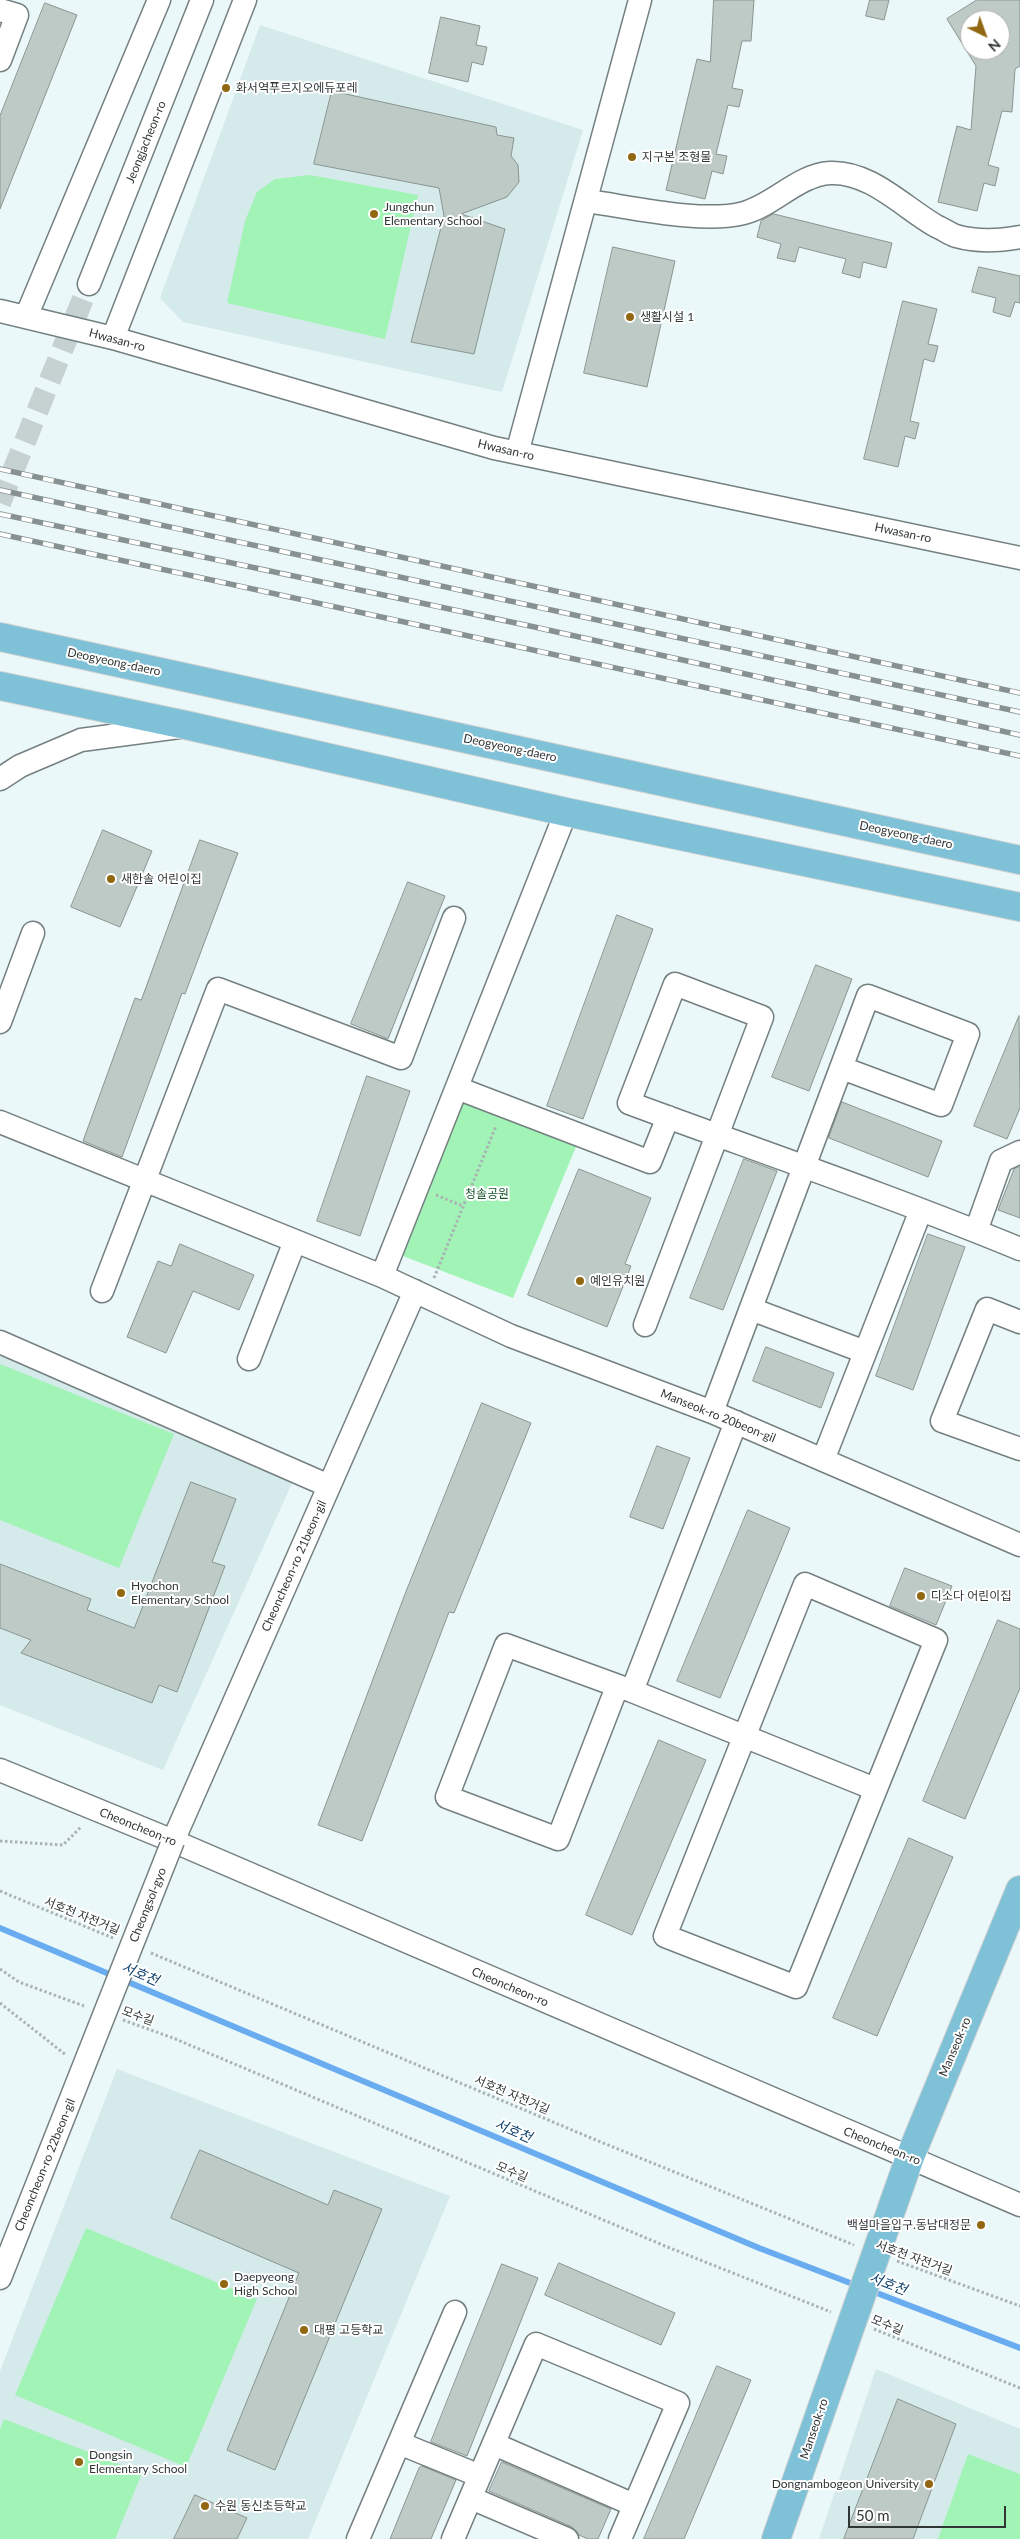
<!DOCTYPE html>
<meta charset="utf-8">
<style>
body{margin:0}
#map{position:relative;width:1020px;height:2539px;overflow:hidden;background:#ebf8f9;font-family:Lato,sans-serif}
canvas{display:block}
.north{position:absolute;left:960px;top:10px;width:50px;height:50px;box-sizing:border-box;background:#fff;border:1px solid #acaeae;border-radius:50%;rotate:138deg;font-size:14px;font-weight:700;line-height:20px;text-align:center;color:#303535}
.north::after{content:'';display:block;margin:auto;width:18px;height:22px;background:#926711;clip-path:polygon(50% 0,100% 100%,50% 72%,0 100%)}
.scale{position:absolute;left:848px;top:2506px;width:158px;height:22px;box-sizing:border-box;border:2px solid #303535;border-top:0;padding-left:6px;font-size:15px;line-height:18px;white-space:nowrap;color:#303535;-webkit-text-stroke:4px #fff;paint-order:stroke}
</style>
<div id="map">
<canvas width="1020" height="2539"></canvas>
<div class="north">N</div>
<div class="scale">50 m</div>
</div>
<script>
const ctx = document.querySelector('canvas').getContext('2d');
ctx.lineJoin = 'round';
function fillPath(path, color) { ctx.fillStyle = color; ctx.fill(path, 'evenodd'); }
function strokePath(path, color, width, dash) { ctx.strokeStyle = color; ctx.lineWidth = width; ctx.lineCap = dash ? 'butt' : 'round'; ctx.setLineDash(dash || []); ctx.stroke(path); }
function label(font, color, halo, rows, align = 'center') {
  ctx.font = font + ' Lato,"Noto Sans KR",sans-serif'; ctx.lineWidth = 4; ctx.setLineDash([]); ctx.textBaseline = 'middle'; ctx.strokeStyle = halo; ctx.fillStyle = color; for (const [text, x, y, turn = 0] of rows) {
    ctx.save(); ctx.translate(x, y); ctx.rotate((+turn || 0) * Math.PI / 180); ctx.textAlign = isNaN(turn) ? turn : align; if (halo) ctx.strokeText(text, 0, 0); ctx.fillText(text, 0, 0); ctx.restore();
  }
}
fillPath(new Path2D(`
 M260,25L583,130L502,392L183,322L160,298Z
 M0,1352L293,1481L163,1770L0,1705Z
 M117,2069L450,2196L308,2539H0V2371Z
 M876,2369L1020,2429V2539H819Z`), '#d5eaeb');
fillPath(new Path2D(`
 M310,175L418,195L385,339L227,303L245,221L257,192L275,179Z
 M461,1092L578,1142L513,1298L395,1253Z
 M0,1364L174,1434L119,1568L0,1520Z
 M86,2228L257,2299L186,2467L15,2395Z
 M4,2419L142,2473L115,2539H0V2429Z
 M968,2454L1020,2474V2539H938Z`), '#a2f3b6');
strokePath(new Path2D(`
 M0,1928L759,2248L858,2286
 M869,2290L1020,2348`), '#69acef', 6);
const building = new Path2D(`
 M714,0H754L751,41H742L732,88L743,90L739,107L728,105L716,154L727,156L723,174L712,171L705,199L666,190L697,59L710,62Z
 M870,0H889L884,20L866,16Z
 M977,0H1020V66L1015,69L1012,112L1002,111L988,165L999,168L995,186L984,183L977,211L938,202L957,126L971,130L976,66L947,19ZM970,20H1000V50H970Z
 M45,3L77,15L0,209V116Z
 M441,17L480,26L476,45L487,47L483,65L472,62L468,82L429,73Z
 M332,91L496,127L497,135L514,138L511,156L518,165L519,182L507,197L461,214L505,229L474,354L411,342L444,216L439,188L314,164Z
 M774,214L892,243L886,268L863,262L860,278L842,273L846,259L799,247L795,262L777,258L781,244L757,237L761,221Z
 M613,247L675,261L647,387L584,373Z
 M979,267L1020,276V303L1015,302L1010,317L993,312L996,298L972,292Z
 M903,301L937,309L928,344L938,346L934,362L924,359L910,421L919,423L915,439L905,436L898,467L864,459Z
 M103,830L152,851L120,927L71,907Z
 M200,840L238,853L185,994L182,993L122,1157L83,1141L135,998L141,1000Z
 M408,882L445,896L388,1039L351,1024Z
 M617,915L653,929L583,1119L547,1106Z
 M816,965L852,979L809,1091L772,1077Z
 M1019,1016L1020,1108L1007,1139L974,1126Z
 M367,1076L410,1091L360,1236L317,1221Z
 M842,1102L942,1141L928,1177L829,1138Z
 M744,1159L777,1171L723,1310L690,1298Z
 M1020,1167V1218L998,1210L1014,1169Z
 M579,1169L651,1198L625,1264L631,1266L607,1327L528,1295Z
 M928,1234L965,1247L913,1390L876,1376Z
 M180,1244L254,1275L239,1310L193,1291L166,1353L127,1337L158,1261L171,1266Z
 M766,1347L834,1373L821,1408L753,1381Z
 M482,1403L531,1423L454,1613L449,1612L362,1841L318,1825L405,1594Z
 M657,1446L690,1458L663,1529L630,1517Z
 M191,1482L236,1499L212,1562L225,1566L177,1692L159,1685L152,1703L21,1653L31,1640L0,1628V1564L91,1599L87,1610L134,1628Z
 M748,1510L790,1528L720,1698L677,1681Z
 M905,1568L952,1586L936,1625L890,1606Z
 M998,1620L1020,1629V1688L965,1819L923,1801Z
 M659,1740L706,1760L632,1935L586,1915Z
 M909,1838L953,1857L877,2036L833,2018Z
 M200,2150L328,2205L334,2190L382,2209L275,2470L227,2450L299,2273L171,2218Z
 M559,2263L675,2313L661,2345L545,2295Z
 M502,2264L538,2278L467,2456L431,2442Z
 M717,2366L751,2380L684,2539H644Z
 M898,2399L956,2424L913,2539H844Z
 M502,2462L611,2509L598,2539H588L579,2535L572,2527L489,2491Z
 M422,2466L456,2480L431,2539H390L419,2468Z
 M195,2495L247,2518L237,2539H174Z`);
fillPath(building, '#becac6');
strokePath(building, '#8a9591', 1);
strokePath(new Path2D(`
 M0,503L89,284`), '#c6d1d2', 22, [22, 11]);
const minor = new Path2D(`
 M0,10L17,15L0,60
 M587,201C631,207 703,224 744,213C774,205 798,175 830,173C870,171 903,207 936,226C943,229 950,234 956,236C977,242 999,241 1020,237
 M89,284L202,0
 M0,311L113,338L494,448L1020,558
 M26,317L159,0
 M113,338L245,0
 M517,453L640,0
 M0,779L20,766L81,740L179,727
 M0,1022L33,933
 M457,1088L650,1162L668,1117
 M0,1122L382,1276L511,1336L712,1412L1020,1545
 M976,1231L1001,1161L1020,1152
 M382,1276L566,812
 M102,1291L218,989L401,1058L454,918
 M751,1309L865,1352
 M1020,1322L987,1309L942,1421L1020,1449
 M645,1325L762,1017L675,984L629,1103C759,1151 891,1196 1020,1249
 M0,1342L329,1486
 M249,1359L295,1241
 M712,1412L868,996L968,1034L941,1105L842,1068
 M823,1460L921,1210
 M805,1584L936,1640L796,1987L665,1936Z
 M617,1687L558,1839L447,1797L506,1645L632,1691L736,1422
 M632,1691L875,1789
 M0,1770L173,1841L1020,2205
 M173,1841L415,1291
 M0,2278L89,2053
 M399,2443L480,2476
 M494,2444L634,2505
 M471,2498L567,2539
 M358,2539L455,2312
 M453,2539L536,2344L678,2403L620,2539`);
const major = new Path2D(`
 M0,637L1020,860
 M0,686L190,726L566,812L1020,907
 M893,2205L910,2157L1020,1890
 M776,2539L843,2348`);
strokePath(minor, '#747f80', 25);
strokePath(major, '#d1d3d3', 30);
strokePath(new Path2D(`
 M436,1195L463,1206
 M434,1278L496,1126
 M0,1841L63,1845L81,1827
 M0,1891L113,1938
 M151,1953L591,2138L854,2245
 M0,1969L19,1982L84,2006
 M0,2003L66,2055
 M123,2020L173,2038L665,2246L831,2312
 M897,2261L1020,2306
 M874,2329L1020,2388`), '#a9b3b3', 3, [2.5, 2.5]);
strokePath(minor, '#fff', 22);
strokePath(major, '#7fc1d7', 28);
const rail = new Path2D(`
 M0,469L1020,693
 M0,490L1020,712
 M0,514L530,626L1020,735
 M0,534L1020,756`);
strokePath(rail, '#889191', 5.5);
strokePath(rail, '#fff', 4, [11]);
const minorBridge = new Path2D(`
 M89,2053L173,1841`);
const majorBridge = new Path2D(`
 M843,2348L893,2205`);
strokePath(minorBridge, '#747f80', 25, []);
strokePath(majorBridge, '#d1d3d3', 30, []);
strokePath(minorBridge, '#fff', 22);
strokePath(majorBridge, '#7fc1d7', 28);
for (const [x, y, r, color] of [
 [226,88,5,"#926711"],
 [632,157,5,"#926711"],
 [374,214,5,"#926711"],
 [630,317,5,"#926711"],
 [111,879,5,"#926711"],
 [580,1281,5,"#926711"],
 [121,1593,5,"#926711"],
 [921,1596,5,"#926711"],
 [981,2225,5,"#926711"],
 [224,2284,5,"#926711"],
 [304,2330,5,"#926711"],
 [79,2462,5,"#926711"],
 [929,2484,5,"#926711"],
 [205,2506,5,"#926711"]
]) { const dot = new Path2D(); dot.arc(x, y, r, 0, 2 * Math.PI); ctx.fillStyle = color; ctx.fill(dot); strokePath(dot, '#fff', 2); }
label('12px', '#303535', '#fff', [
 ["화서역푸르지오에듀포레",236,88],
 ["지구본 조형물",642,157],
 ["Jungchun",384,207],
 ["Elementary School",384,221],
 ["생활시설 1",640,317],
 ["새한솔 어린이집",121,879],
 ["예인유치원",590,1281],
 ["Hyochon",131,1586],
 ["Elementary School",131,1600],
 ["디소다 어린이집",931,1596],
 ["백설마을입구.동남대정문",971,2225,"right"],
 ["Daepyeong",234,2277],
 ["High School",234,2291],
 ["대평 고등학교",314,2330],
 ["Dongsin",89,2455],
 ["Elementary School",89,2469],
 ["Dongnambogeon University",919,2484,"right"],
 ["수원 동신초등학교",215,2506]
], 'left');
label('12px', '#303535', '#fff', [
 ["Jeongjacheon-ro",146,142,-68],
 ["Hwasan-ro",117,340,15],
 ["Hwasan-ro",506,450,13],
 ["Hwasan-ro",903,533,12],
 ["Deogyeong-daero",114,662,12],
 ["Deogyeong-daero",510,748,12],
 ["Deogyeong-daero",906,835,12],
 ["Manseok-ro 20beon-gil",718,1416,22],
 ["Cheoncheon-ro 21beon-gil",294,1566,-66],
 ["Cheoncheon-ro",138,1827,22],
 ["Cheongsol-gyo",148,1905,-68],
 ["서호천 자전거길",82,1916,22],
 ["Cheoncheon-ro",510,1987,23],
 ["모수길",138,2016,20],
 ["Manseok-ro",955,2047,-67],
 ["서호천 자전거길",512,2095,23],
 ["Cheoncheon-ro",882,2146,22],
 ["Cheoncheon-ro 22beon-gil",45,2165,-68],
 ["모수길",512,2172,23],
 ["서호천 자전거길",914,2258,20],
 ["모수길",887,2325,22],
 ["Manseok-ro",814,2429,-71]
]);
label('12px', '#19542d', '#fff', [
 ["청솔공원",487,1194]
]);
label('italic 14px', '#0f416b', '#fff', [
 ["서호천",140,1974,23],
 ["서호천",513,2131,23],
 ["서호천",888,2284,21]
]);
</script>
